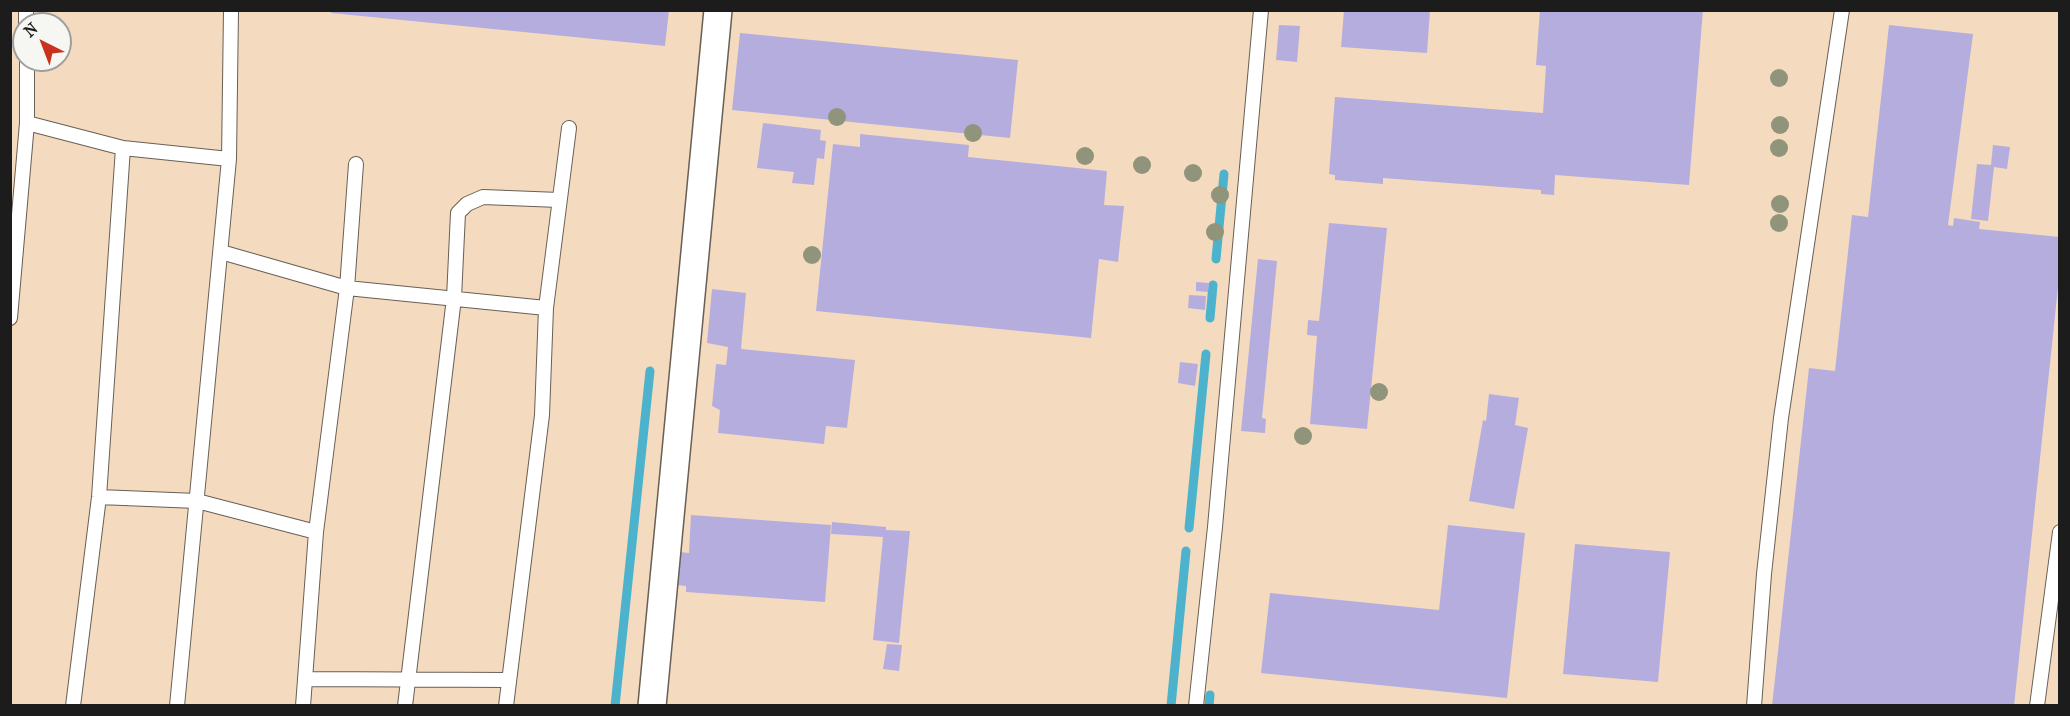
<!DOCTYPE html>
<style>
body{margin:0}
#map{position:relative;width:2070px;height:716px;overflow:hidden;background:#f4dbbf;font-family:"IM FELL French Canon",serif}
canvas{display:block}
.frame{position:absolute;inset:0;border:12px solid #1c1c1c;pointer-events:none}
.north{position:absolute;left:12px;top:12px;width:60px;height:60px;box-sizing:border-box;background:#f6f6f2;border:2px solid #9f9f9c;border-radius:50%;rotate:318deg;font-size:16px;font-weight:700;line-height:24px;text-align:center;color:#1c1c1c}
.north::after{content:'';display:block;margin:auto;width:21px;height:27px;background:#c8321e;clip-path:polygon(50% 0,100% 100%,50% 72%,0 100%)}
</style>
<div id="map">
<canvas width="2070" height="716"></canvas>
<div class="frame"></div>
<div class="north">N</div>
</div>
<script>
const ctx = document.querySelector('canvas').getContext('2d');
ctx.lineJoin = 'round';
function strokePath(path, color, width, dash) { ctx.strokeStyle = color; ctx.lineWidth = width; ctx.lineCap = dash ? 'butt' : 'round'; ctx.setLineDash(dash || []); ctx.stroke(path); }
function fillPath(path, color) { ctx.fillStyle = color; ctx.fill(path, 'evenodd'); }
strokePath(new Path2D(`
 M1216,259L1224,174
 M1210,318L1213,285
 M1189,528L1206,354
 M615,706L650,371
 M1171,706L1186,551
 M1209,706L1210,695`), '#4db2cc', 9);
fillPath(new Path2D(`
 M331,10H669L665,46L331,13Z
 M1344,10H1430L1427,53L1341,47Z
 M1540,10H1703L1689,185L1555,175L1554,195L1541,194V190L1383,178V184L1335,180V175L1329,174L1335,97L1543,113L1546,66L1536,65Z
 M1279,25L1300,26L1297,62L1276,60Z
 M1889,25L1973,34L1948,225L1953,226L1954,218L1980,222L1979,229L2060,237V268L2014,706H1772L1809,368L1835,371L1852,215L1868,217Z
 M740,33L1018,60L1010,138L732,110Z
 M763,123L821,130L820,140L826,141L824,159L817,158L814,185L792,183L794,172L757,168Z
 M860,134L969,145L968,157L1107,171L1104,205L1124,206L1118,262L1099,259L1091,338L816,311L833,144L860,147Z
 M1993,145L2010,147L2007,169L1994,167L1988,221L1971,219L1977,164L1991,165Z
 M1329,223L1387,228L1367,429L1310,424L1317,336L1307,335L1308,320L1319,321Z
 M1258,259L1277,261L1262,418L1266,419L1265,433L1241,431Z
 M1196,282L1209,283L1208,292L1196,291Z
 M712,289L746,293L741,349L855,360L847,428L826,426L824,444L718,433L720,410L712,406L716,364L726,365L728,347L707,343Z
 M1189,295L1206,296L1205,310L1188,308Z
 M1180,362L1198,364L1195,386L1178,383Z
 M1489,394L1519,398L1515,425L1528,428L1514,509L1469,501L1483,420L1486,421Z
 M691,515L831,525L825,602L686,592V586L676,585L680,552L689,553Z
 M832,522L886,527V530L910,531L899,643L873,640L883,537L831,534Z
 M1448,525L1525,533L1507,698L1261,673L1270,593L1439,610Z
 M1575,544L1670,552L1658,682L1563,674Z
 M887,644L902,645L899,671L883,669Z`), '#b6addf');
const lane = new Path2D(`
 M26,10V24
 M27,123L123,148
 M221,252L347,288L546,308
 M10,318L27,123V60
 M99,497L197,501L316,532
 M305,679L509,680
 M73,706L99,497L123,148L229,159
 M177,706L229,159L231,10
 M303,706L316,532L347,288L356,164
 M405,706L454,298L458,213L467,204L483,197L559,200
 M506,706L542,415L546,308L569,128
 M1196,706L1215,527L1261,10
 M1754,706L1764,574L1781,418L1842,10
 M2037,706L2060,532`);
const street = new Path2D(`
 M652,706L718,10`);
strokePath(lane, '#685f55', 16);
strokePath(street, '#685f55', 30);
strokePath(lane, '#fff', 14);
strokePath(street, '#fff', 27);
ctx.fillStyle = '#90947a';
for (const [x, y] of [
 [1779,78],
 [837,117],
 [1780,125],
 [973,133],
 [1779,148],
 [1085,156],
 [1142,165],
 [1193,173],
 [1220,195],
 [1780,204],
 [1779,223],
 [1215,232],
 [812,255],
 [1379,392],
 [1303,436]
]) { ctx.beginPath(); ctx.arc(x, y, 9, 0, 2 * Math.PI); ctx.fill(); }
</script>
